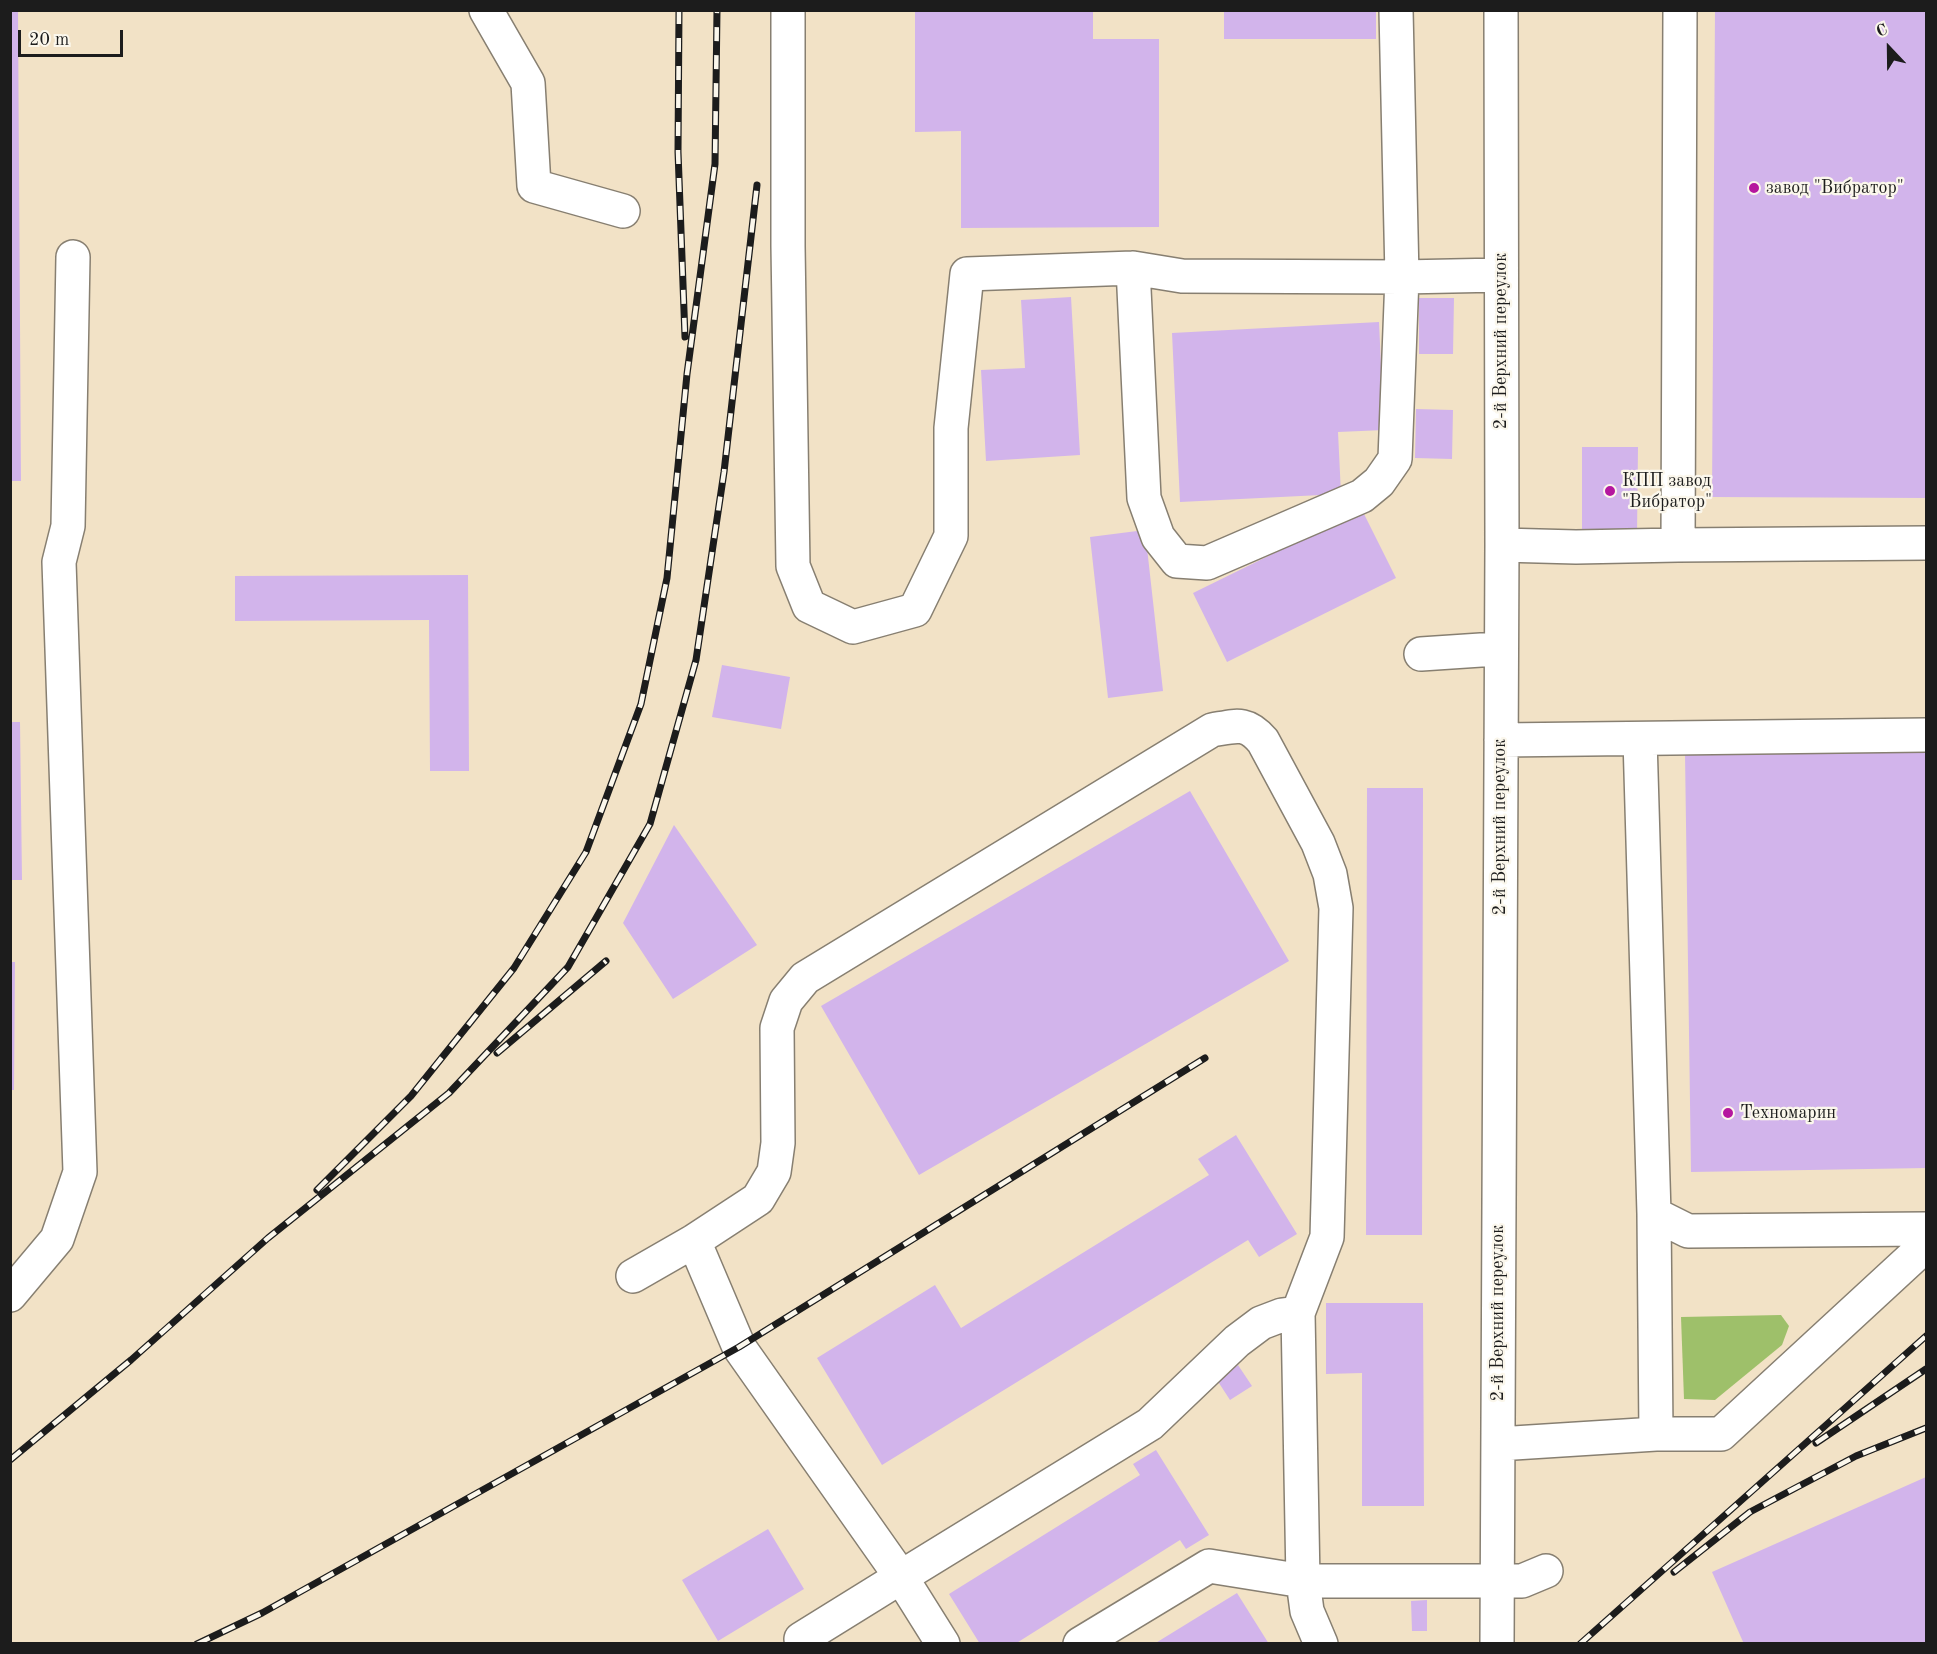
<!DOCTYPE html>
<meta charset="utf-8">
<style>
body{margin:0}
#map{position:relative;width:1937px;height:1654px;overflow:hidden;background:#f2e2c6;font-family:"Old Standard TT",serif}
canvas{display:block}
.frame{position:absolute;inset:0;border:12px solid #1c1c1c;pointer-events:none}
.north{position:absolute;left:1859px;top:18px;width:60px;height:60px;-webkit-text-stroke:4px #fbf7ec;paint-order:stroke;rotate:338deg;font-size:16px;font-weight:700;line-height:24px;text-align:center;color:#1c1c1c}
.north::after{content:'';display:block;margin:auto;width:21px;height:27px;background:#1c1c1c;clip-path:polygon(50% 0,100% 100%,50% 72%,0 100%)}
.scale{position:absolute;left:18px;top:30px;width:105px;height:27px;box-sizing:border-box;border:3px solid #1c1c1c;border-top:0;padding-left:8px;font-size:18px;line-height:21px;white-space:nowrap;color:#1c1c1c;-webkit-text-stroke:4px #fbf7ec;paint-order:stroke}
</style>
<div id="map">
<canvas width="1937" height="1654"></canvas>
<div class="frame"></div>
<div class="north">С</div>
<div class="scale">20 m</div>
</div>
<script>
const ctx = document.querySelector('canvas').getContext('2d');
ctx.lineJoin = 'round';
function fillPath(path, color) { ctx.fillStyle = color; ctx.fill(path, 'evenodd'); }
function strokePath(path, color, width, dash) { ctx.strokeStyle = color; ctx.lineWidth = width; ctx.lineCap = dash ? 'butt' : 'round'; ctx.setLineDash(dash || []); ctx.stroke(path); }
function label(font, color, halo, rows, align = 'center') {
  ctx.font = font + ' "Old Standard TT",serif'; ctx.lineWidth = 4.5; ctx.setLineDash([]); ctx.textBaseline = 'middle'; ctx.strokeStyle = halo; ctx.fillStyle = color; for (const [text, x, y, turn = 0] of rows) {
    ctx.save(); ctx.translate(x, y); ctx.rotate((+turn || 0) * Math.PI / 180); ctx.textAlign = isNaN(turn) ? turn : align; if (halo) ctx.strokeText(text, 0, 0); ctx.fillText(text, 0, 0); ctx.restore();
  }
}
fillPath(new Path2D(`
 M1781,1315L1789,1326L1782,1345L1715,1400L1684,1399L1681,1317Z`), '#9ec06a');
fillPath(new Path2D(`
 M10,10H18L21,481H10Z
 M915,10H1093V39H1159V227L961,228V131L915,132Z
 M1224,10H1376V39H1224Z
 M1715,10H1926V498L1712,497Z
 M1071,297L1080,455L986,461L981,370L1025,368L1021,300Z
 M1419,298H1454L1453,354H1419Z
 M1379,322L1384,430L1338,432L1341,494L1180,502L1172,333Z
 M1416,409L1453,410L1452,459L1415,458Z
 M1582,447H1638L1637,535L1582,534Z
 M1362,510L1396,578L1227,662L1193,593Z
 M1145,530L1163,691L1108,698L1090,537Z
 M468,575L469,771H430L429,620L235,621V576Z
 M722,665L790,677L781,729L712,717Z
 M10,722H20L22,880H10Z
 M1926,751V1168L1691,1172L1685,754Z
 M1367,788H1423L1422,1235H1366Z
 M1190,791L1289,961L919,1175L821,1006Z
 M674,825L757,945L673,999L623,923Z
 M10,962H15L14,1090H10Z
 M1236,1135L1297,1234L1259,1257L1248,1240L882,1465L817,1358L935,1285L961,1328L1209,1175L1198,1159Z
 M1326,1303H1423L1424,1506H1362V1373L1326,1374Z
 M1238,1365L1252,1386L1230,1400L1217,1380Z
 M1156,1450L1209,1535L1186,1549L1180,1540L1015,1644H980L949,1594L1140,1475L1133,1464Z
 M1926,1477V1644H1744L1712,1572Z
 M768,1529L804,1589L718,1641L682,1580Z
 M1237,1593L1269,1644H1154L1206,1612Z
 M1427,1600V1631H1412L1411,1601Z`), '#d2b4eb');
const minor = new Path2D(`
 M486,10L528,83L534,186L623,211
 M788,10V246L793,566L809,606L853,627L915,610L951,536V428L967,274L1133,268L1182,276L1402,277L1501,275
 M1680,10L1678,545L1926,543
 M1133,268L1144,498L1158,537L1177,561L1207,563L1362,496L1379,482L1395,459L1402,277L1396,10
 M1502,545L1576,547L1678,545
 M1421,654L1481,650H1501
 M1640,739L1654,1214L1688,1231L1926,1229
 M1501,740L1926,735
 M694,1241L739,1347L901,1577L1150,1424L1237,1341L1261,1323L1282,1315L1298,1313L1303,1581L1307,1611L1321,1644
 M633,1276L694,1241L758,1199L774,1172L778,1143L777,1028L786,1001L805,978L1212,730C1236,726 1246,721 1263,741L1318,843L1330,874L1336,908L1327,1237L1298,1313
 M10,1295L57,1239L80,1172L59,562L68,526L73,257
 M1656,1434H1721L1926,1245
 M1498,1444L1656,1434L1654,1214
 M801,1639L901,1577L943,1644
 M1080,1644L1209,1566L1303,1581H1522L1546,1571
 M1497,1644L1502,545L1501,10`);
strokePath(minor, '#877f71', 36);
strokePath(minor, '#fff', 33);
const rail = new Path2D(`
 M679,10L678,152L685,337
 M497,1053L606,961
 M317,1190L411,1096L514,968L586,852L641,704L667,578L687,374L715,164L717,10
 M1816,1443L1926,1369
 M10,1460L131,1360L268,1238L449,1093L568,967L650,824L696,660L724,472L757,185
 M1674,1572L1750,1512L1856,1456L1926,1428
 M197,1644L262,1613L739,1347L1205,1058
 M1580,1644L1926,1336`);
strokePath(rail, '#1c1c1c', 7);
strokePath(rail, '#fbf7ec', 4.5, [14]);
for (const [x, y, r, color] of [
 [1754,188,6,"#b5179e"],
 [1610,491,6,"#b5179e"],
 [1728,1113,6,"#b5179e"]
]) { const dot = new Path2D(); dot.arc(x, y, r, 0, 2 * Math.PI); ctx.fillStyle = color; ctx.fill(dot); strokePath(dot, '#fbf7ec', 2); }
label('18px', '#1c1c1c', '#fbf7ec', [
 ["завод \"Вибратор\"",1766,188],
 ["КПП завод",1622,481],
 ["\"Вибратор\"",1622,502],
 ["Техномарин",1740,1113]
], 'left');
label('18px', '#1c1c1c', '#fbf7ec', [
 ["2-й Верхний переулок",1501,341,-90],
 ["2-й Верхний переулок",1500,827,-90],
 ["2-й Верхний переулок",1498,1313,-90]
]);
</script>
